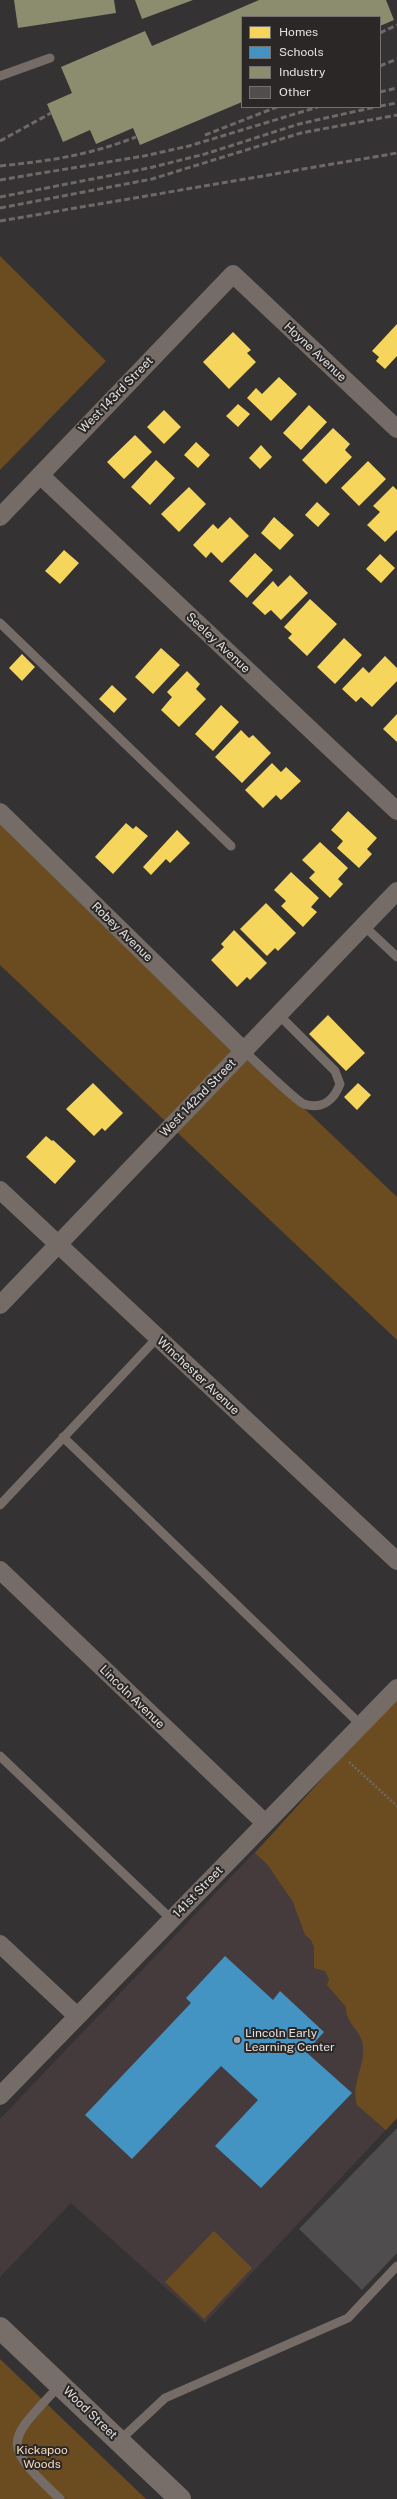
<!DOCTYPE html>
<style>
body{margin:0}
#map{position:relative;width:397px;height:2499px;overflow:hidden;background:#343232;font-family:"Public Sans",sans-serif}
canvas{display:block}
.legend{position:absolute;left:241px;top:16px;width:140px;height:92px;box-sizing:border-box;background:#2b2727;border:1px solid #757171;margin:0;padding:5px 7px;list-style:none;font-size:12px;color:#e4e1e1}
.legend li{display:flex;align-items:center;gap:8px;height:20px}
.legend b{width:20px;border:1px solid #757171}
</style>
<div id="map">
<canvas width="397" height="2499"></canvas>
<ul class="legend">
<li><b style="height:11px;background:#f6d55c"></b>Homes</li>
<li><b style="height:11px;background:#4393c3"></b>Schools</li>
<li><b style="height:11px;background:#8c8c6e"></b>Industry</li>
<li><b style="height:11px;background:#4f4d4e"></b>Other</li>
</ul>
</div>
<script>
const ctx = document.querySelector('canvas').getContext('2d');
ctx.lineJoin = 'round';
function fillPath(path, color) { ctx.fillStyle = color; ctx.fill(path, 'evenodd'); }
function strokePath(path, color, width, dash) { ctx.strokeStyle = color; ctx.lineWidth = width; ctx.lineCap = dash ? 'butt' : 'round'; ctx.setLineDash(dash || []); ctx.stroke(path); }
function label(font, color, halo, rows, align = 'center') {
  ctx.font = font + ' "Public Sans",sans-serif'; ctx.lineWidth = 4; ctx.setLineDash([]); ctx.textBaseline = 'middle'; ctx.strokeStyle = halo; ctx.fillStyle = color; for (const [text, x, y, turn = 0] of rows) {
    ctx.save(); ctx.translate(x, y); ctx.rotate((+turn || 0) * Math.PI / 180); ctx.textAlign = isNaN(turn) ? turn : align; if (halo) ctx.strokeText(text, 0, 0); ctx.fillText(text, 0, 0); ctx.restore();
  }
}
fillPath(new Path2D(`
 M268,1838L397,1962V2118L205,2323L71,2203L0,2277V2119Z`), '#453b3c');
fillPath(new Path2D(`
 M0,256L106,361L0,470Z
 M0,818L397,1197V1340L0,965Z
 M397,1701V2118L386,2130L357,2105C351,2083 365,2067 363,2046C362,2031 345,2023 346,2007L327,1985L329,1979L325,1971L314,1968V1947L311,1940L305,1935L293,1902L267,1864L255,1853L364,1732Z
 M214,2231L252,2268L204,2319L165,2282Z
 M0,2359L146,2499H0Z`), '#6b4c20');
fillPath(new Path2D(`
 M397,324V356L385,369L376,361L379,357L372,351Z
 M233,332L251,350L247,353L256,362L229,389L203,362Z
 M279,377L297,394L271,421L247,398L256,388L262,394Z
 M238,404L250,414L238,427L226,416Z
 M309,405L327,422L301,450L283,433Z
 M164,410L181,427L164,444L147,427Z
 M333,428L350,444L345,450L352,457L326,484L302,460Z
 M135,435L152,452L124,479L107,462Z
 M196,442L210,455L198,468L184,455Z
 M261,445L272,457L260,469L249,458Z
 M156,460L175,478L150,505L131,487Z
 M368,461L386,479L359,506L341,488Z
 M393,486L397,490V530L385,542L367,525L380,512L373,506Z
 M189,487L206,504L179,532L161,514Z
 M317,502L330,514L318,527L305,515Z
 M230,517L249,536L222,563L211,552L206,558L193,545L213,524L218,529Z
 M274,517L294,535L280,550L261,533Z
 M64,550L79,563L60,584L45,571Z
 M255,553L273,570L247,598L229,581Z
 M380,554L395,568L381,583L366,569Z
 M290,575L308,593L281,620L271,610L265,615L252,603L273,581L278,587Z
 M310,599L337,624L307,656L288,638L292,634L284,627Z
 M344,638L362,655L335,684L317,667Z
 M161,648L180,665L153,694L135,677Z
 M22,654L35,667L22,681L9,668Z
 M385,656L397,668V681L372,707L361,697L356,702L342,689L363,667L369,673Z
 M187,671L200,684L196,689L206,699L179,727L161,710L172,697L167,692Z
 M112,685L127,699L114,713L99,699Z
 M221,705L239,722L213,751L195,734Z
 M397,714V742L383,729Z
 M241,730L249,738L253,735L271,753L242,783L215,757Z
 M272,763L281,772L286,767L301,781L281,800L276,795L263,808L245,790Z
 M348,811L377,838L367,849L372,854L359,868L337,848L343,841L331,830Z
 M126,823L133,829L136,826L148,836L113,874L95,857Z
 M177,830L190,843L170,863L166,859L151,875L143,867Z
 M320,842L348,868L338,879L343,884L330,898L309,878L315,872L302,860Z
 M291,872L319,898L311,907L317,912L303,927L281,906L286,901L274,890Z
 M266,903L296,933L278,951L275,948L267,956L240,929Z
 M234,930L267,963L250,980L247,977L237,987L211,960L224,947L221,944Z
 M328,1015L365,1053L346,1071L309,1034Z
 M93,1083L123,1113L105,1131L102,1128L94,1136L66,1109Z
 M358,1083L371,1095L357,1110L344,1097Z
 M46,1136L52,1141L53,1140L76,1161L55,1184L26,1157Z`), '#f6d55c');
fillPath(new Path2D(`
 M225,1956L273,2000L280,1991L324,2032L306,2052L352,2093L261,2188L215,2146L258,2100L221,2066L132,2159L85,2115L191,2003L186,1998Z`), '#4393c3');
fillPath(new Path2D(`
 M14,0H114L116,13L18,28Z
 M135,0H193L142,19Z
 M259,0H386L394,20L380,26V17H242V102L140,145L133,128L96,144L90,130L63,142L47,104L72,93L61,67L145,31L152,46Z`), '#8c8c6e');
fillPath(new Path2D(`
 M397,2128V2253L362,2290L299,2229Z`), '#4f4d4e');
strokePath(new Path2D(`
 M349,1762L397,1806`), '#6d6865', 2.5, [2, 2]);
strokePath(new Path2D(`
 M0,76L50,58
 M0,623L231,846
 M364,926L397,957
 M244,1051C253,1059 297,1102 304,1104C322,1110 334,1100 340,1084L335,1071L279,1015
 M63,1437L361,1725
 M0,1505L157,1338
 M0,1756L171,1919
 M119,2441L165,2398L348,2318L397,2266
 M60,2499C0,2442 6,2443 60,2385`), '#756c68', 9);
strokePath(new Path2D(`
 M40,475L397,811
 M0,517L233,274L397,429
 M0,812L244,1051
 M0,1190L397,1561
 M0,1305L397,891
 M0,1570L265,1823
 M0,1944L77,2016
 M0,2096L397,1688`), '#756c68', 18);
strokePath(new Path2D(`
 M0,2328L180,2499`), '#786e69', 22);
strokePath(new Path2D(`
 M380,33L397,25
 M380,66L397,59
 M380,92L397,88
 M380,106L397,103
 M205,135L277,107
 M0,141L51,113
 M0,166C49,161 90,155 136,137
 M0,180L144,156L189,146L318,107
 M0,197L149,168L205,154L299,124L375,107
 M0,208L152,179L301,133L397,115
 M0,221L397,153`), '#6f6866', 3, [6, 3]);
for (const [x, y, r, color] of [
 [237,2040,4,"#a6a4a4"]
]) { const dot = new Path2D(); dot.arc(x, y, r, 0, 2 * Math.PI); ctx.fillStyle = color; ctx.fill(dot); strokePath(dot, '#2b2727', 1.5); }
label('12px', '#e4e1e1', '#2b2727', [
 ["Hoyne Avenue",315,352,43],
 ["West 143rd Street",116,395,-46],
 ["Seeley Avenue",218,643,43],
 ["Robey Avenue",122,932,44],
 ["West 142nd Street",198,1098,-46],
 ["Winchester Avenue",198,1376,43],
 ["Lincoln Avenue",132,1697,44],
 ["141st Street",198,1892,-46],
 ["Wood Street",90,2413,44]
]);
label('12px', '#e4e1e1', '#2b2727', [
 ["Lincoln Early",245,2033],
 ["Learning Center",245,2047]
], 'left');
label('12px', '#f9dcbb', '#2b2727', [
 ["Kickapoo",42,2450],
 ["Woods",42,2464]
]);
</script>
